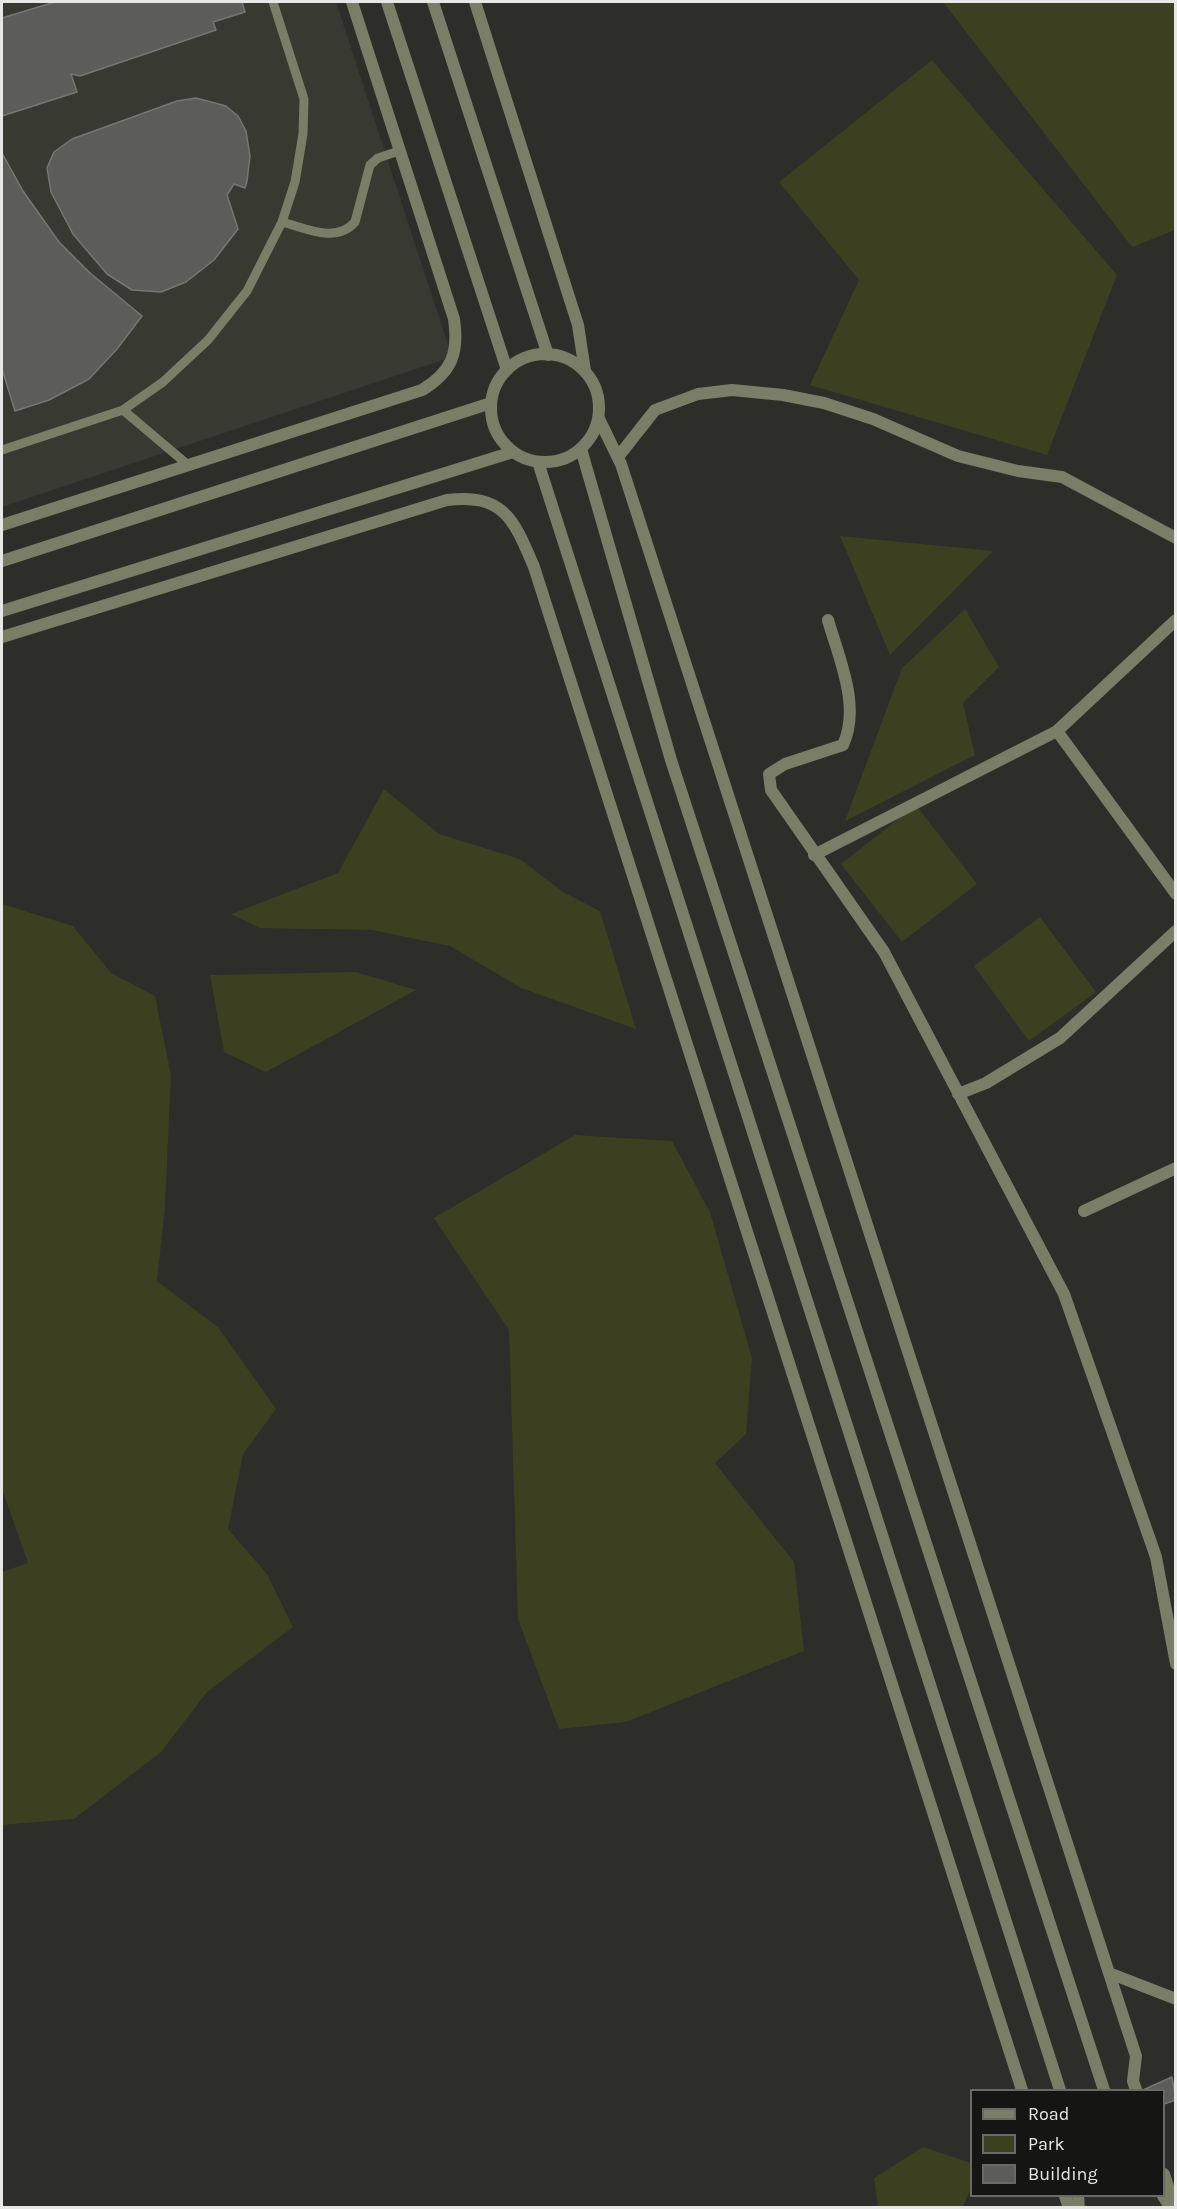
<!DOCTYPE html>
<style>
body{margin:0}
#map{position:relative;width:1177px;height:2209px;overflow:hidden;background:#2d2d2a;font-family:Karla,sans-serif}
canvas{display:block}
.frame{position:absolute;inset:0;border:3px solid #e7e8e6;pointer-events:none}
.legend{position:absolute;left:970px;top:2089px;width:195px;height:108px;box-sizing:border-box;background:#151614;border:2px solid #696a68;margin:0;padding:8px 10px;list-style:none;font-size:18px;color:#e7e8e6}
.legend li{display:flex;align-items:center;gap:12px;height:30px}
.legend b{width:30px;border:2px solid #696a68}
</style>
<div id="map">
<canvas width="1177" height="2209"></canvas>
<div class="frame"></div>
<ul class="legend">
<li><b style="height:8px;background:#7b7e67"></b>Road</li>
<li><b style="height:16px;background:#3c3f20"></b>Park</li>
<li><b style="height:16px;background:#5c5c59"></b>Building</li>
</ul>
</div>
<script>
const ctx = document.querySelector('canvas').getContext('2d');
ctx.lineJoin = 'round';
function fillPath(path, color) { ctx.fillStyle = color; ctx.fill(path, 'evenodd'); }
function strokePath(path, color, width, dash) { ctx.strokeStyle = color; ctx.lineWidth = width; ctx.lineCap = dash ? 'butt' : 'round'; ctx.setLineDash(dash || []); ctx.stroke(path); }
fillPath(new Path2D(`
 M2,2H336L452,357L2,507Z`), '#383931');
fillPath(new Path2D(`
 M943,2H1175V230L1132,247Z
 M932,60L1117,275L1047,455L810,385L859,280L779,182Z
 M840,536L993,551L890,655Z
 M965,609L999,667L963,703L975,755L845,821L902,668Z
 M384,789L439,834L520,859L563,892L600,911L636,1029L521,988L450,946L372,930L260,928L231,914L338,873Z
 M916,805L977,884L902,942L841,864Z
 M2,904L73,926L111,973L155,996L171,1075L165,1207L157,1281L218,1327L276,1409L243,1454L228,1529L267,1574L293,1627L207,1692L161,1752L74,1819L2,1825V1572L28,1563L2,1489Z
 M1040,917L1096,992L1029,1041L974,966Z
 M356,972L416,990L266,1072L224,1052L210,975Z
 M575,1135L672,1141L710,1212L752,1358L746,1434L715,1463L794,1562L804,1651L626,1722L559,1729L518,1619L509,1330L434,1218Z
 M923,2147L971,2163V2188L963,2207H878L874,2178Z`), '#3c3f20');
const building = new Path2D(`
 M55,2H242L245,12L213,22L216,30L80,76L71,74L77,92L2,116V18Z
 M196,98L226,106L238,116L246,131L250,156L247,181L245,188L234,184L227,195L238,229L214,260L186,282L161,292L132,290L107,274L73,234L51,192L47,168L54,152L72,139L177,101Z
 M2,153L23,191L59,242L90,273L142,316L117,349L89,379L49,400L15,411L2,369Z
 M1172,2077L1176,2100L1164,2104V2090H1143Z`);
fillPath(building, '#5c5c59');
strokePath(building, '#767673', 1.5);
strokePath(new Path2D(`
 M282,222C306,228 336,244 355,222L370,165L378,158L399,151
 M123,410L188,465
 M2,450L123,410L163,382L208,340L247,291L282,222L295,182L303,134L304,99L273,2`), '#7b7e67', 9);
strokePath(new Path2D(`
 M475,2L578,325L585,371
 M599,419L621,464L1109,1973L1136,2056L1133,2081L1136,2090
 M618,457L655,410L698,394L732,390L783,395L824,403L873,419L958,456L1018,471L1062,477L1176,538
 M2,525L422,390C452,372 459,353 454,319L352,2
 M2,561L491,403
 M2,611L513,452
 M828,620C839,659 861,706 843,745L785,764L769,774L771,790L884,952L1064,1294L1156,1557L1176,1664
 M1176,620L1057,731L1176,894
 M2,637L447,500C504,493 514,520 534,567L1022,2090
 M814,855L1057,731
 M958,1094L986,1083L1060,1038L1176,931
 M1084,1211L1176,1168
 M1109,1973L1176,1999
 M1164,2174L1175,2208
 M1065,2196L1069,2208`), '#7b7e67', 12);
strokePath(new Path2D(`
 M387,2L507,370
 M433,2L548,355
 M491 408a54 54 0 1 1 108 0a54 54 0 1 1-108 0Z
 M581,449L671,760L1104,2090
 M538,462L1060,2090
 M1078,2196L1079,2208
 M1163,2196L1171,2208`), '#7b7e67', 12);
</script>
